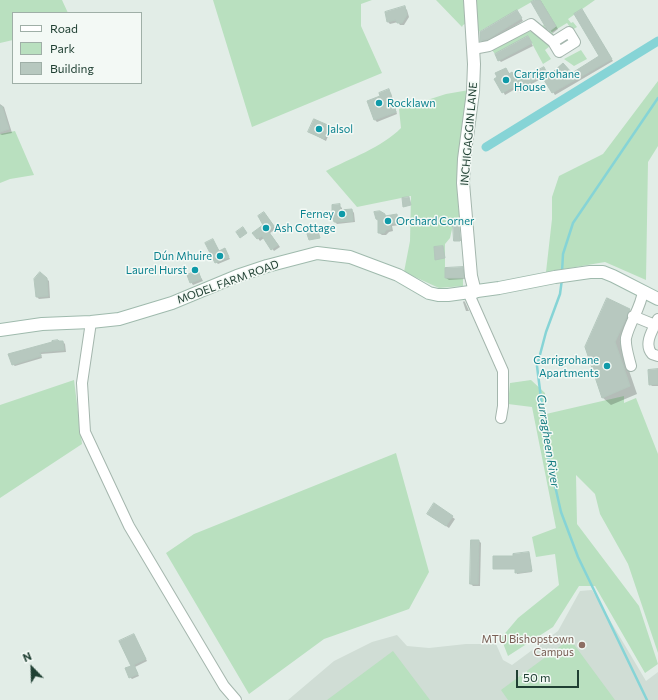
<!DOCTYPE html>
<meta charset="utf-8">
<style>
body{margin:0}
#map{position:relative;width:658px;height:700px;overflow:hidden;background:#e2ede7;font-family:Commissioner,sans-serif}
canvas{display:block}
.legend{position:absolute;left:12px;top:12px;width:130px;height:72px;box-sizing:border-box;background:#f3f9f5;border:1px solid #9fafa7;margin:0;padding:5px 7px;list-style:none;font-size:12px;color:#204033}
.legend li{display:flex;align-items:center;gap:8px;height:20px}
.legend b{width:20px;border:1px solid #9fafa7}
.north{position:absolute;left:12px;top:648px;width:40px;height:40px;-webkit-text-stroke:3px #f3f9f5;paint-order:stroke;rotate:337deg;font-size:11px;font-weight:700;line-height:16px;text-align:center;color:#204033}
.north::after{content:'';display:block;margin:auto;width:14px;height:18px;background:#204033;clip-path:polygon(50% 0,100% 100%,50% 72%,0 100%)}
.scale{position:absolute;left:516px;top:670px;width:63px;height:18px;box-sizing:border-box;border:2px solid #204033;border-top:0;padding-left:5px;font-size:12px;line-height:14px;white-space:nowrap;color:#204033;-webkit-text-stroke:3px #f3f9f5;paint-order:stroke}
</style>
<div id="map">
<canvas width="658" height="700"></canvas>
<ul class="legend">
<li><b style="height:5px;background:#fff"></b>Road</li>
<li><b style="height:11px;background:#b9e0bf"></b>Park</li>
<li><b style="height:11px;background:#b7c8bf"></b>Building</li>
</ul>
<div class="north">N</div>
<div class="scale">50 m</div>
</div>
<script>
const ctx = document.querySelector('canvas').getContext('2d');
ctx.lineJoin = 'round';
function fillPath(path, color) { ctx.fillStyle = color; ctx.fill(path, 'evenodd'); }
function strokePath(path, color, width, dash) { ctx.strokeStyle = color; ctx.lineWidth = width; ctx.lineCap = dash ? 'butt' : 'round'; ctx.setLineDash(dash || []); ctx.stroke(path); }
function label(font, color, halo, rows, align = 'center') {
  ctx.font = font + ' Commissioner,sans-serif'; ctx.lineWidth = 3; ctx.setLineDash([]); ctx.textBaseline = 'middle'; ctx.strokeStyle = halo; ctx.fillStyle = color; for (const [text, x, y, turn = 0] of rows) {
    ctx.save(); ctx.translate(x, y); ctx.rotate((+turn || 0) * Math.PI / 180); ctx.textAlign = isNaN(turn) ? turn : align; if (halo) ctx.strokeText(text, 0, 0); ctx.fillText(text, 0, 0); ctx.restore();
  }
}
fillPath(new Path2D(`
 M592,590L646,681L658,672V700H288L334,661L372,642L397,635L407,646L429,648L466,644H496L503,660L512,665L558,631L580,591Z`), '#d0ddd5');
fillPath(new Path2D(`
 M0,0H62L68,13H13V40L0,43Z
 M213,0H372L361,4V26L382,73L252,127Z
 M436,0H467L469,22L463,25L462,27Z
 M474,0H535L477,33Z
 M540,0H595L568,19L571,23L573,22L577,27L572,30L567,23L552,32L555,37L547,34L542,26L544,25L548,32L556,26Z
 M526,31C536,31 543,39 550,46L545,50L551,59L543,64L528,36L495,54L492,50Z
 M581,50L587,59L574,66L564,59Z
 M658,81V146L648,162L646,280L605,262L546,272L552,219V197L559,176L603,154Z
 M469,90L458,180V198L460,225H453L450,238L445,244V278H463V286L439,288L404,272L410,241L411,196L357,207L326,171C351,158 381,148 401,128L399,109L446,94Z
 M15,131L34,175L10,179L0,183V134Z
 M74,380L82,444L0,498V405Z
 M531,380L545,393L546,414L624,396V403L636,398L658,454V653L628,564L600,514L595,494L576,475L577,524L639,606L658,664L645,673L595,586H579L553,627L508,656L501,638L518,618L559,585L555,554L536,557L532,537L556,528L532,407L508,404L510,383Z
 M396,453L429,572L409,609L324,639L249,694L166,553L194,534Z
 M570,639L615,700H508L501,690Z
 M393,651L430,700H327Z`), '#b9e0bf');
fillPath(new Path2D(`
 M537,0L541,1L558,29L553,33L549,30Z
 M405,8L407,10L409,17L404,25H400L398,22L390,24L388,22Z
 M584,13L613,61L555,95L553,92L600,57Z
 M519,14L523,21L491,41L483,43L481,41Z
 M528,38L533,46L501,62L499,60Z
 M506,69L510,74L512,73L514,75L518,82L546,70L548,75L528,86L529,88L520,93L517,88L505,95L496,79Z
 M388,91L391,93L397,114L377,122L375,120L382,96Z
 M0,104L4,107L12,133L2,135L0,134Z
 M329,127L331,129L326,141L309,132Z
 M339,205L342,208V211L352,210L354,213L355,222L337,224L335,222L333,218Z
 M384,214L386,216L396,215L399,217L400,225L392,226L393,231L389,232L386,235H382L379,233Z
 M266,215L276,229L270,233L280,247L274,251L264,238L260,241L254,233L265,225Z
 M459,226L461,241H455Z
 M213,240L220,252L225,249L230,259L218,264L216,262Z
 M462,268L465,271V279L449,280L446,278Z
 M198,272L203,281L193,285L191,282Z
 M40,273L49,281L50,298L39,299L37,297Z
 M464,301L465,302L469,311H466L463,302Z
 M630,310L637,317L622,350L637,394L611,405L603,398L586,347Z
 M63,342L65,344L66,352L41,354L42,358L15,366L12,364Z
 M658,370V386H652L650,384Z
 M435,505L455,519L449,528L431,516Z
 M479,541L481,543L480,586H473L471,584Z
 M529,553L532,572L517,574L516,569H494L514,557Z
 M134,635L147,661L135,667L139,676L132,679L130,677L132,666Z`), '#0003');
strokePath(new Path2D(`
 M562,272L563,254L573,223L658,98
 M562,279L560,294L546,332L537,366L548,455L561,512L578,557L647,700`), '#86d4d6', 2.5);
strokePath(new Path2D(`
 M486,147L658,41`), '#86d4d6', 9);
const building = new Path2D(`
 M535,0H540L556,26L550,31L546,28L531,2Z
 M405,6L407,15L402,23H397L396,20L387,22L385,12Z
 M582,9L612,59L552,93L544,80L563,63L572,73L599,56L574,14Z
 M517,10L522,18L488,39L480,41V32Z
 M528,36L532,43L498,61L495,54Z
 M544,67L547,73L527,84L528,86L517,91L515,86L502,93L494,79L497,77L495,73L506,68L509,74L512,72L517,81Z
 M389,89L396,112L374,120L367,101L380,96L379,93Z
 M0,106H2L9,129L0,132Z
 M314,119L330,126L324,139L308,132Z
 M409,197L411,205L403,207L402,198Z
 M340,204V210L352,209L353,221L334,222L333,218H332V205Z
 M380,211L385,214V216L397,214L398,223L390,224L391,229L386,230L384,233H378V220L376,219L374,212Z
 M264,212L274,226L268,231L278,245L271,250L262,236L257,239L252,233L263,225L258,216Z
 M453,225H459L460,241H454Z
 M243,227L247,233L240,238L236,232Z
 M318,231L320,238L309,240L307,234Z
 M213,239L219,251L225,248L229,257L215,263L205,243Z
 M443,246L445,258L435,260L434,247Z
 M463,267L464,278H445V268Z
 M198,270L201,279L190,283L187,275Z
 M40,272L47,278L48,296L36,297L34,279Z
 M607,298L630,309L615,342L630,386L602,398L585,347Z
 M58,340L59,341H63L64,350L40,352L41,356L12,365L8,354L52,342V341Z
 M658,369V384L649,385L648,370Z
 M434,503L453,516L446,526L427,514Z
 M471,540H479L478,584H470Z
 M529,552L532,571L515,573V569H493V556H513V554Z
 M134,634L146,659L133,665H134L138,674L129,678L125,668L131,666L119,641Z`);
fillPath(building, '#b7c8bf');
strokePath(building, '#b4c7bd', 1);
const minor = new Path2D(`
 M473,49L489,46L531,24L553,42L559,52L575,42L569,32L553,42
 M468,292L503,371V406L501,418
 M633,316L655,325
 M658,319C653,329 643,344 652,354L658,356
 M91,322L82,383L85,432L129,526L224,686L236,700
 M631,366C629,358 625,346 626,338C630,321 641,308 643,291`);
const tertiary = new Path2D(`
 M470,0L474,64L473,92L464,159L463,183L471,276L475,292`);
const secondary = new Path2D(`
 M0,330L42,324L91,322L119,319L172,303L237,276L267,266L317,253L350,257L398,275L429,293L438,295H448L499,288L555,277L590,272H603L613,276L658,299`);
strokePath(minor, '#a4b6ad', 12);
strokePath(tertiary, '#a4b6ad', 14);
strokePath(secondary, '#9fbaad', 14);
strokePath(minor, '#fff', 10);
strokePath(tertiary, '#fff', 12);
strokePath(secondary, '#fff', 12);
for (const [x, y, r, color] of [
 [506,80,4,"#0f9aa8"],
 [379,103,4,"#0f9aa8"],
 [319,129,4,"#0f9aa8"],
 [342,214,4,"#0f9aa8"],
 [388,221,4,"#0f9aa8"],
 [266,228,4,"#0f9aa8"],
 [220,256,4,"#0f9aa8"],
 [195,270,4,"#0f9aa8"],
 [607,366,4,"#0f9aa8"],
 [582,645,4,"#8d6e63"]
]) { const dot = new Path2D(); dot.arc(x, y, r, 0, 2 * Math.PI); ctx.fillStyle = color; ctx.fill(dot); strokePath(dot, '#f3f9f5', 1.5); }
label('11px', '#0d838f', '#f3f9f5', [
 ["Carrigrohane",514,74],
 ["House",514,87],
 ["Rocklawn",387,103],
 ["Jalsol",327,129],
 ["Ferney",334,214,"right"],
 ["Orchard Corner",396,221],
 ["Ash Cottage",274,228],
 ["Dún Mhuire",212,256,"right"],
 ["Laurel Hurst",187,270,"right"],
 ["Carrigrohane",599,360,"right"],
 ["Apartments",599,373,"right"]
], 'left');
label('11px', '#204033', '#f3f9f5', [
 ["INCHIGAGGIN LANE",469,134,-85],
 ["MODEL FARM ROAD",228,282,-20]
]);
label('11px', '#785e54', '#f3f9f5', [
 ["MTU Bishopstown",574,639],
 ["Campus",574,652]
], 'right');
label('italic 12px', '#167c80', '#f3f9f5', [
 ["Curragheen River",548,441,81]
]);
</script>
